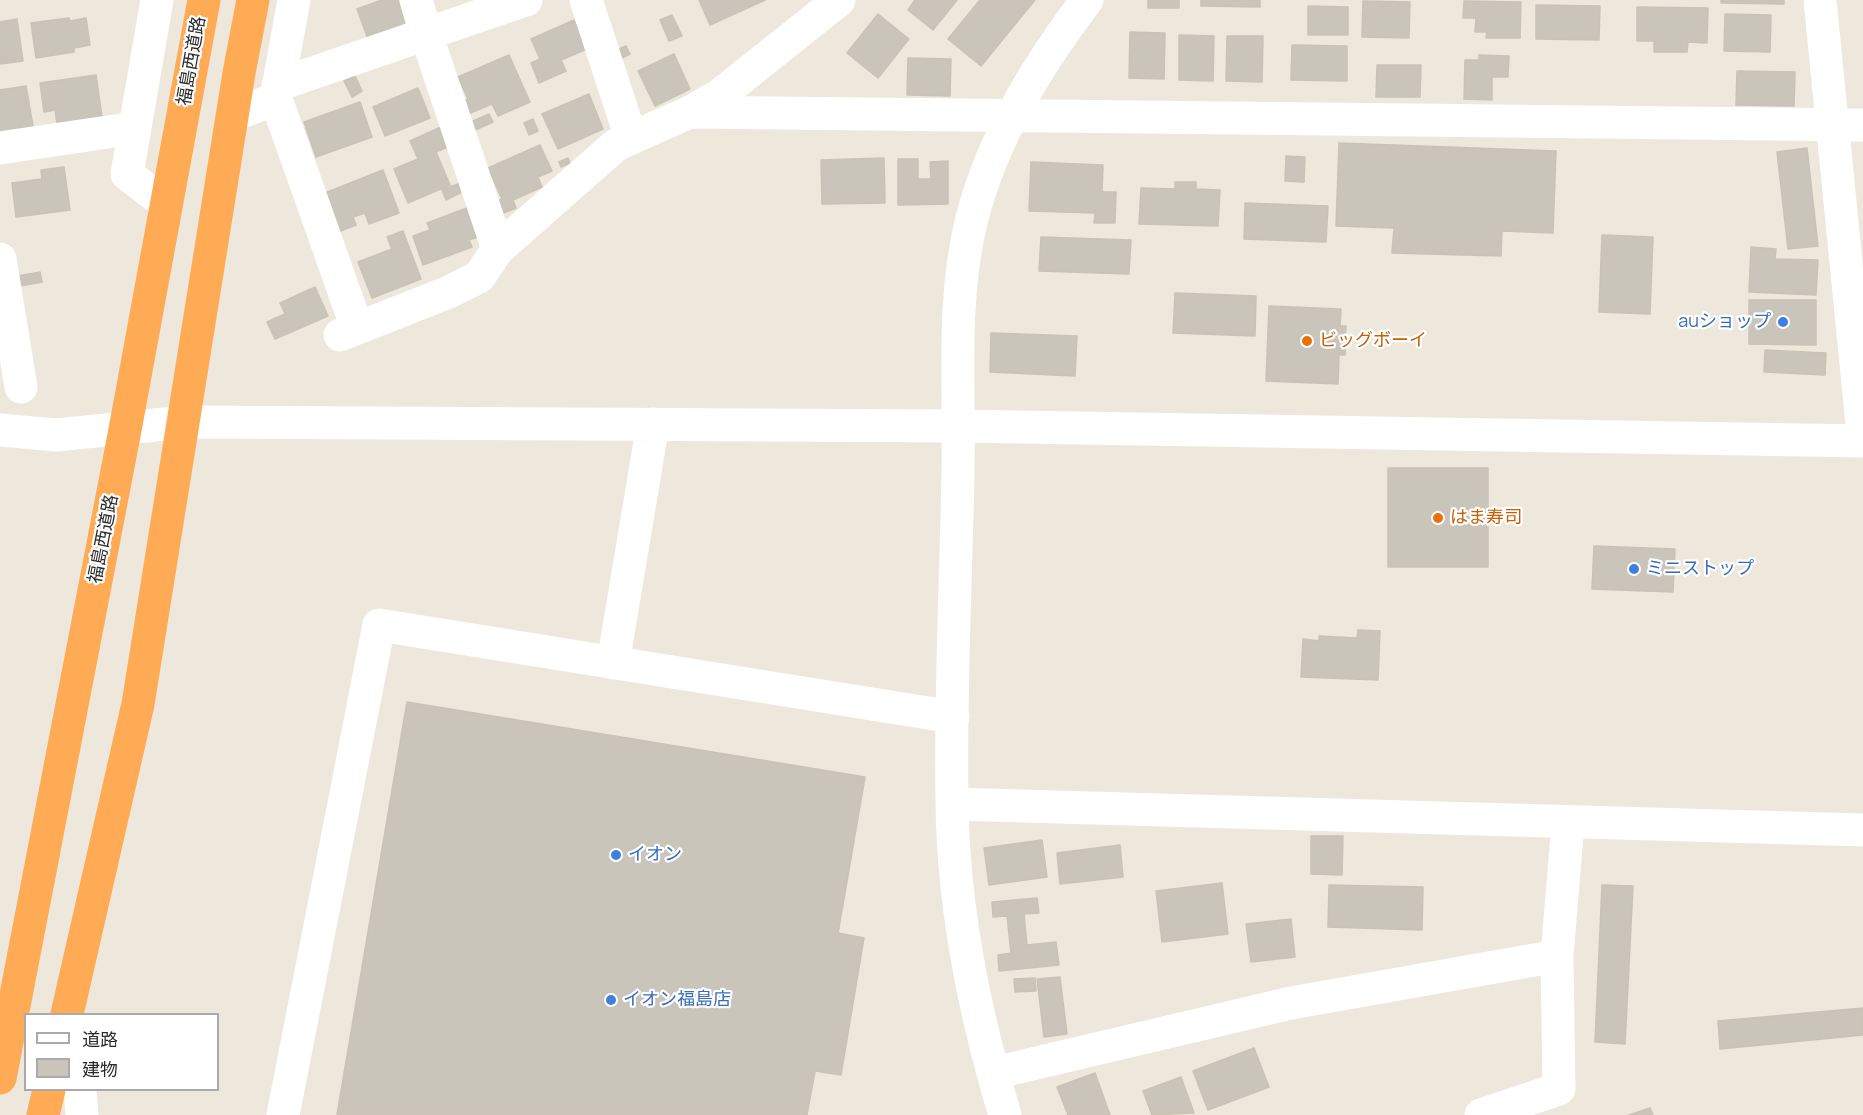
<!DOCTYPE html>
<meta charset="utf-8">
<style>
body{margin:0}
#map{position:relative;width:1863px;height:1115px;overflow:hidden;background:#ede7dc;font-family:Manrope,"Noto Sans JP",sans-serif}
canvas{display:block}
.legend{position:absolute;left:24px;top:1013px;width:195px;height:78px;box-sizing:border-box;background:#fff;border:2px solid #aaa;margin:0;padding:8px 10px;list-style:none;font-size:18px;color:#2b2b2b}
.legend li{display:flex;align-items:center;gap:12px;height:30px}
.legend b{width:30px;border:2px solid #aaa}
</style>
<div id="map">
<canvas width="1863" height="1115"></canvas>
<ul class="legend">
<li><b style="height:8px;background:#fff"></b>道路</li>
<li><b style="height:16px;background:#c9c5bb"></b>建物</li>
</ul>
</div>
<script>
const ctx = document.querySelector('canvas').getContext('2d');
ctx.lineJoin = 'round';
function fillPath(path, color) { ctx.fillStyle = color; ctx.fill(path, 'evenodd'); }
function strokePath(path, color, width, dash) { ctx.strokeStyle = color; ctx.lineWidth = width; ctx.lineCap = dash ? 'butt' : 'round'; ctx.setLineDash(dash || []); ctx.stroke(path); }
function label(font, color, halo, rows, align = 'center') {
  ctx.font = font + ' Manrope,"Noto Sans JP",sans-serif'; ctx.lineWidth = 4.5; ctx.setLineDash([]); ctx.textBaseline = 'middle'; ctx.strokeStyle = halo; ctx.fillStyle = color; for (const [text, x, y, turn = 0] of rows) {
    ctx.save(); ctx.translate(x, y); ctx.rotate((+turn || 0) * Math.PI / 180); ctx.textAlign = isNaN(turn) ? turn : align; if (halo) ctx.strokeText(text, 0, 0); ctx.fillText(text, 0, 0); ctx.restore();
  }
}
const building = new Path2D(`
 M382,0H398L407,26L368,39L357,9Z
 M699,0H765L710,25Z
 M915,0H957L933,30L908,10Z
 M980,0H1035L981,66L948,39Z
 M1148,0H1179V8H1148Z
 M1201,0H1260V7L1201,6Z
 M1721,0H1784V4L1721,3Z
 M1363,1L1410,2L1409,38L1362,37Z
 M1464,1L1521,2L1520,38H1486L1487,32H1475L1476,18H1463Z
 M1536,5L1600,6L1599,40L1536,39Z
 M1308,6L1348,7V35H1308Z
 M1637,7L1708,8L1707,43L1688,42L1687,52H1654V41H1637Z
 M878,14L909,39L878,78L847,53Z
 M1725,14L1771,15L1770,52L1724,51Z
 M672,15L682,36L669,41L660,20Z
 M69,18L70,21L86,18L90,45L74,48V52L36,58L31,23Z
 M17,19L23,61L0,64V22Z
 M574,20L587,49L561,60L566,71L539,83L531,63L540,59L531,39Z
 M1130,32L1165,33L1164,79L1129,78Z
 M1179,35L1214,36L1213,81L1179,80Z
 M1227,36H1263L1262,82L1226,81Z
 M1292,45L1347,46V81L1291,80Z
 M626,46L630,54L618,60L614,51Z
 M674,54L690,89L655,106L638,71Z
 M509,55L530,102L498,116L492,104L468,114L463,102L468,99L458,77Z
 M1479,55L1509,56L1508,77H1492V100L1464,99L1465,60H1479Z
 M908,58L951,59L950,96L907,95Z
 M1377,65H1421L1420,97H1376Z
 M1737,71L1795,72L1794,106L1736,105Z
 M96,75L102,117L57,124L55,110L44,112L40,83Z
 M355,76L362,91L352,97L344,81Z
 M26,86L33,126L0,132V90Z
 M418,88L430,118L385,136L373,107Z
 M589,94L603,129L558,149L542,114Z
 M360,102L372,137L316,157L304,122Z
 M489,114L493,122L475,130L471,122Z
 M533,119L538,131L529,135L524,123Z
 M441,127L450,146L436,152L450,185L408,203L394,169L418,159L410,141Z
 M1339,143L1556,151L1553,233L1502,231L1501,256L1392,253L1394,228L1336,226Z
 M540,145L552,171L538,177L542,187L513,200L516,208L501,214L496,202L502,199L488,168Z
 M1807,148L1818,246L1788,249L1777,152Z
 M1286,156L1305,157L1304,182L1285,181Z
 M568,158L570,163L561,167L559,162Z
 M884,158L885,203L822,204L821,160Z
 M898,159H918V179H931L930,162L948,161V204L898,205Z
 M1031,162L1103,165L1102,192H1116L1115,223H1094L1095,213L1029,211Z
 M64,167L70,210L16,217L12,183L42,179L41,170Z
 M383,170L399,213L369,224L365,213L353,217L356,225L338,232L325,193Z
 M1175,182H1196V189L1220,190L1218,226L1139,224L1141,188L1175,189Z
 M458,184L462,192L446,200L442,190Z
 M1245,203L1328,206L1326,242L1244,239Z
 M467,208L478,237L469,240L472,247L423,265L413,236L430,230L427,223Z
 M403,231L421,279L372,298L358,262L392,249L387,237Z
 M1602,235L1653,237L1650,314L1599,312Z
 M1041,237L1131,240L1129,274L1039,271Z
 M1751,247L1776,249L1775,259L1818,260L1816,295L1749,292Z
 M40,272L42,282L20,286L18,276Z
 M315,287L328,316L275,339L267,322L285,314L280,303Z
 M1175,293L1256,296L1255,336L1173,333Z
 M1749,300H1816V345L1749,344Z
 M1269,306L1341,309L1340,326H1346L1345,355H1339L1338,384L1266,381Z
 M991,333L1077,336L1075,376L990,372Z
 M1765,350L1826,353L1825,375L1764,372Z
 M1388,468H1488V567H1388Z
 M1594,546L1675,549L1673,592L1592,589Z
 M1358,630L1380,631L1378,680L1301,677L1303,639L1319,641V636L1357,638Z
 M407,702L865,777L838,933L864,938L841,1075L815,1071L807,1115H337Z
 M1311,836H1343L1342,875L1311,874Z
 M1042,840L1047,877L989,885L984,848Z
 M1120,845L1123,877L1060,884L1057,853Z
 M1222,883L1228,934L1162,942L1156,891Z
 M1329,885L1423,887L1422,930L1328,927Z
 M1602,885L1633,886L1625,1044L1595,1042Z
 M1037,898L1039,913L1024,914L1027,945L1056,942L1059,965L999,971L998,955L1011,953L1007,916L993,917L992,902Z
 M1291,919L1295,957L1251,962L1246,924Z
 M1060,977L1067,1034L1044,1037L1037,979Z
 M1035,978L1036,991L1015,992L1014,979Z
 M1863,1008V1035L1720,1049L1718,1021Z
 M1254,1048L1269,1087L1208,1110L1193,1071Z
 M1095,1073L1110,1115H1068L1057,1087Z
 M1181,1077L1194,1113L1152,1115L1143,1091Z
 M1650,1108L1653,1115H1629Z`);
fillPath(building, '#c9c5bb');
strokePath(building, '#c9c3b6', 1.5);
strokePath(new Path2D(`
 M157,0L127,174L166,204
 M586,0L631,138
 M1820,0L1863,434
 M278,85L426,34L416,0
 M276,99L357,328
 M690,112L1863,125
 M233,115L276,99L294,0
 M0,148L135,128
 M498,249L426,34L526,0
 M0,259L21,387
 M340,335L449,292L479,277L498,249L616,145L690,112L720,95L839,0
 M0,430L56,435L185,422L959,426L1863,441
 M613,663L653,424
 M952,804L1863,830
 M994,1073L1291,1003L1557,956
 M80,1090L82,1115
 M283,1115L379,625L953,717
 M1005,1115C975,1015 953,906 952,802C950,692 956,582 958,472C960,388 951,301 972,218C993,137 1037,66 1087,0
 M1481,1115L1559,1089L1557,956L1568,823`), '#fff', 33);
strokePath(new Path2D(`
 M67,1014L138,704L239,73L253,0
 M0,1078L125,430L204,0
 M43,1115L49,1090`), '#fa5', 33);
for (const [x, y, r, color] of [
 [1783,322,6,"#3f7fe0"],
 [1307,341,6,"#e8710a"],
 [1438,518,6,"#e8710a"],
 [1634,569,6,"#3f7fe0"],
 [616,855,6,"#3f7fe0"],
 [611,1000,6,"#3f7fe0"]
]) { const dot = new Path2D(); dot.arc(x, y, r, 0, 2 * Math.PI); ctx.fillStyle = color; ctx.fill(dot); strokePath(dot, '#fff', 2); }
label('18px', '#2b2b2b', '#fff', [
 ["福島西道路",192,61,-80],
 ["福島西道路",104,539,-79]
]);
label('18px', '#366cbe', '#fff', [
 ["auショップ",1771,322,"right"],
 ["ミニストップ",1646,569],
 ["イオン",628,855],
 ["イオン福島店",623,1000]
], 'left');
label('18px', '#c56008', '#fff', [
 ["ビッグボーイ",1319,341],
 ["はま寿司",1450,518]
], 'left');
</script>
